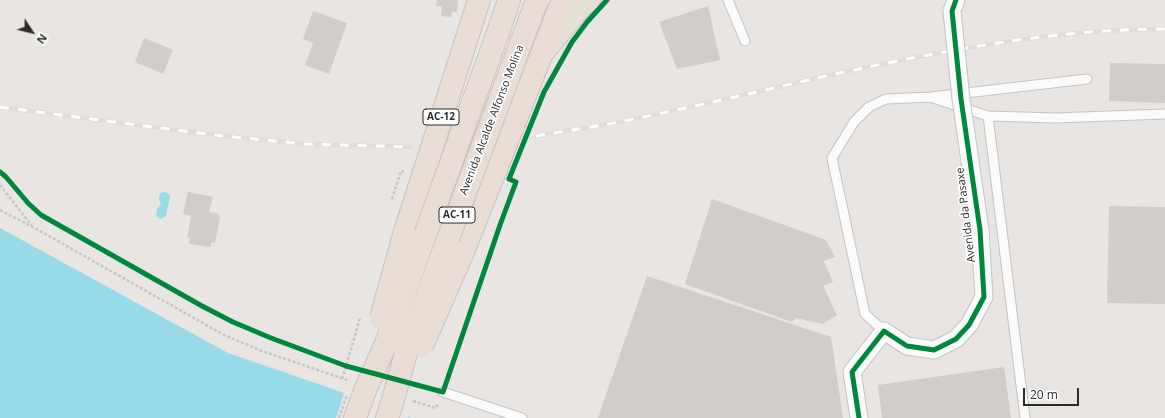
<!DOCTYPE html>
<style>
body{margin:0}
#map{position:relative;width:1165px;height:418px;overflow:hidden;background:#e8e5e2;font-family:"Open Sans",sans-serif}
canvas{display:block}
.north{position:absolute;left:12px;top:12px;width:40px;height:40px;-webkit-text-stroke:3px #fff;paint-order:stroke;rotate:125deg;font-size:11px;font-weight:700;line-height:16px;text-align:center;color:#2b2b2b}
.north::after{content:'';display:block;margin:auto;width:14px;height:18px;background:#2b2b2b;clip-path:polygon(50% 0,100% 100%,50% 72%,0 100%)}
.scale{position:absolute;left:1023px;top:388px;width:56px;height:18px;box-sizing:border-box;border:2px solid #2b2b2b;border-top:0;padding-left:5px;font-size:12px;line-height:14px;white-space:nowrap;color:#2b2b2b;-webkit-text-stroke:3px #fff;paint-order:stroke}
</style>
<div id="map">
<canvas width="1165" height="418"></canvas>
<div class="north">N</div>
<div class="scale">20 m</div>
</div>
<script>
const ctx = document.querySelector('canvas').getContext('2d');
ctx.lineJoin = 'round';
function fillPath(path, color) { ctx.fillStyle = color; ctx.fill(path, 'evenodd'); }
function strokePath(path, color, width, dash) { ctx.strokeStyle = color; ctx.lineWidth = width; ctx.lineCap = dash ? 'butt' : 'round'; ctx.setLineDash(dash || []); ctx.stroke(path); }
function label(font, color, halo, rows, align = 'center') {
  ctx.font = font + ' "Open Sans",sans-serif'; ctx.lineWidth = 3.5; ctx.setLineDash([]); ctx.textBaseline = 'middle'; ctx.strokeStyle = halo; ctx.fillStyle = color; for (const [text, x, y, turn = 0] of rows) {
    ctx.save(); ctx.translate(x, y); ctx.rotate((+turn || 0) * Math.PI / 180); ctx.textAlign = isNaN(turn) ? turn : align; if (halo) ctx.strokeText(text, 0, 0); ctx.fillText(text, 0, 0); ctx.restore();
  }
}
fillPath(new Path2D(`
 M166,192L170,196L166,216L160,219L156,216L157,209L161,204L159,199L160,193Z
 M0,228L228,353L330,388L412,418H0Z`), '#97dae8');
fillPath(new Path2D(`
 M345,391L409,415L408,418H336Z`), '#e8e5e2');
fillPath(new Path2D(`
 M437,0H458L457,12H452L451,17L441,16L442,6H436Z
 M708,6L720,60L677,69L659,22Z
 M313,11L347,23L329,74L305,65L313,43L303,39Z
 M144,38L173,50L163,74L135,62Z
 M1110,63L1165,64V103L1109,101Z
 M188,192L213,197L209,212L218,213L220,218L215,243L212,242L210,247L189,244L190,238H187L191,216L183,214Z
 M712,199L826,240L835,257L824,261L833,282L823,286L837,315L823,324L796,318L792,322L685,284Z
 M1109,206L1165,207V304L1107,303Z
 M647,276L831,337L843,418H598Z
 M1004,367L1011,418H882L878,385Z`), '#d0cdcb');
const lane = new Path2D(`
 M728,0L745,41
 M933,98L988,116L1055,118L1165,114
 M988,116L1025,418
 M884,331L865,314L832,158L854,122L869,107L886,99L931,97L1087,79
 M443,392L522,418`);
const street = new Path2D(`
 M952,11L956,0
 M859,418L852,372L884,331L907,346L934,350L956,339L969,325L984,297L980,230`);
const primary = new Path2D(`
 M545,50L581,6L589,0`);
const highway = new Path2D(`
 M500,27L509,0
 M404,235L479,0
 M463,252L563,0
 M355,418L366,388
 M387,418L393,400`);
strokePath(lane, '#c4c4c4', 11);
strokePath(street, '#c4c4c4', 19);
strokePath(primary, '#c5c3c2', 24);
strokePath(highway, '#c5c3c2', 24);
strokePath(new Path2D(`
 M0,185L32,226
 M392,199L401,171L404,172
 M0,210L33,227L224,335L262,351L347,380
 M342,379L346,366L360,318
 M447,379L500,225L516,182L512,180
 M413,401L436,408L438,404`), '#c6c6c6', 2.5, [3, 2]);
strokePath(lane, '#fcfbfb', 9);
strokePath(street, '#fcfbfb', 17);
strokePath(primary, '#e5e0d5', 22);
strokePath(highway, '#e9dcd4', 22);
const rail = new Path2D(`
 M0,107L214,135L305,144L410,147
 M536,136C560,132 585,128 609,124C685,109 760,91 835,74C943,51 1053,29 1165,29`);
strokePath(rail, '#dedddf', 4.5);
strokePath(rail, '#fff', 3, [9]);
const streetBridge = new Path2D(`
 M952,11L961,99L980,230`);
const highwayBridge = new Path2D(`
 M381,318L404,235
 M422,346L463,252
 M366,388L385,346L500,27
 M393,400L407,349L537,0`);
strokePath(streetBridge, '#c4c4c4', 19, []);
strokePath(highwayBridge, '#c5c3c2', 24, []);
strokePath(new Path2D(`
 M339,418L347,395`), '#c6c6c6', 2.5, [3, 2]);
strokePath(streetBridge, '#fcfbfb', 17);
strokePath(highwayBridge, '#e9dcd4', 22);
strokePath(new Path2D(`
 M0,172L6,177L28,203L41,215L202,306L233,322L271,338L346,366L443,392L500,225L516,182L509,179L544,92L572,42L587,22L607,0
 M859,418L852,372L884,331L907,346L934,350L956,339L969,325L984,297L980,230L961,99L952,11L956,0`), '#00873e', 5);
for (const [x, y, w] of [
 [441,117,36],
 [457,215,36]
]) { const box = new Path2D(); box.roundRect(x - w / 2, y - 8, w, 16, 3); ctx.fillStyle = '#fff'; ctx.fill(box); strokePath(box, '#2b2b2b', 1); }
label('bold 10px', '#2b2b2b', null, [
 ["AC-12",441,117],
 ["AC-11",457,215]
]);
label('11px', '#2b2b2b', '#fff', [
 ["Avenida Alcalde Alfonso Molina",492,120,-69],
 ["Avenida da Pasaxe",966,215,-97]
]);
</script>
